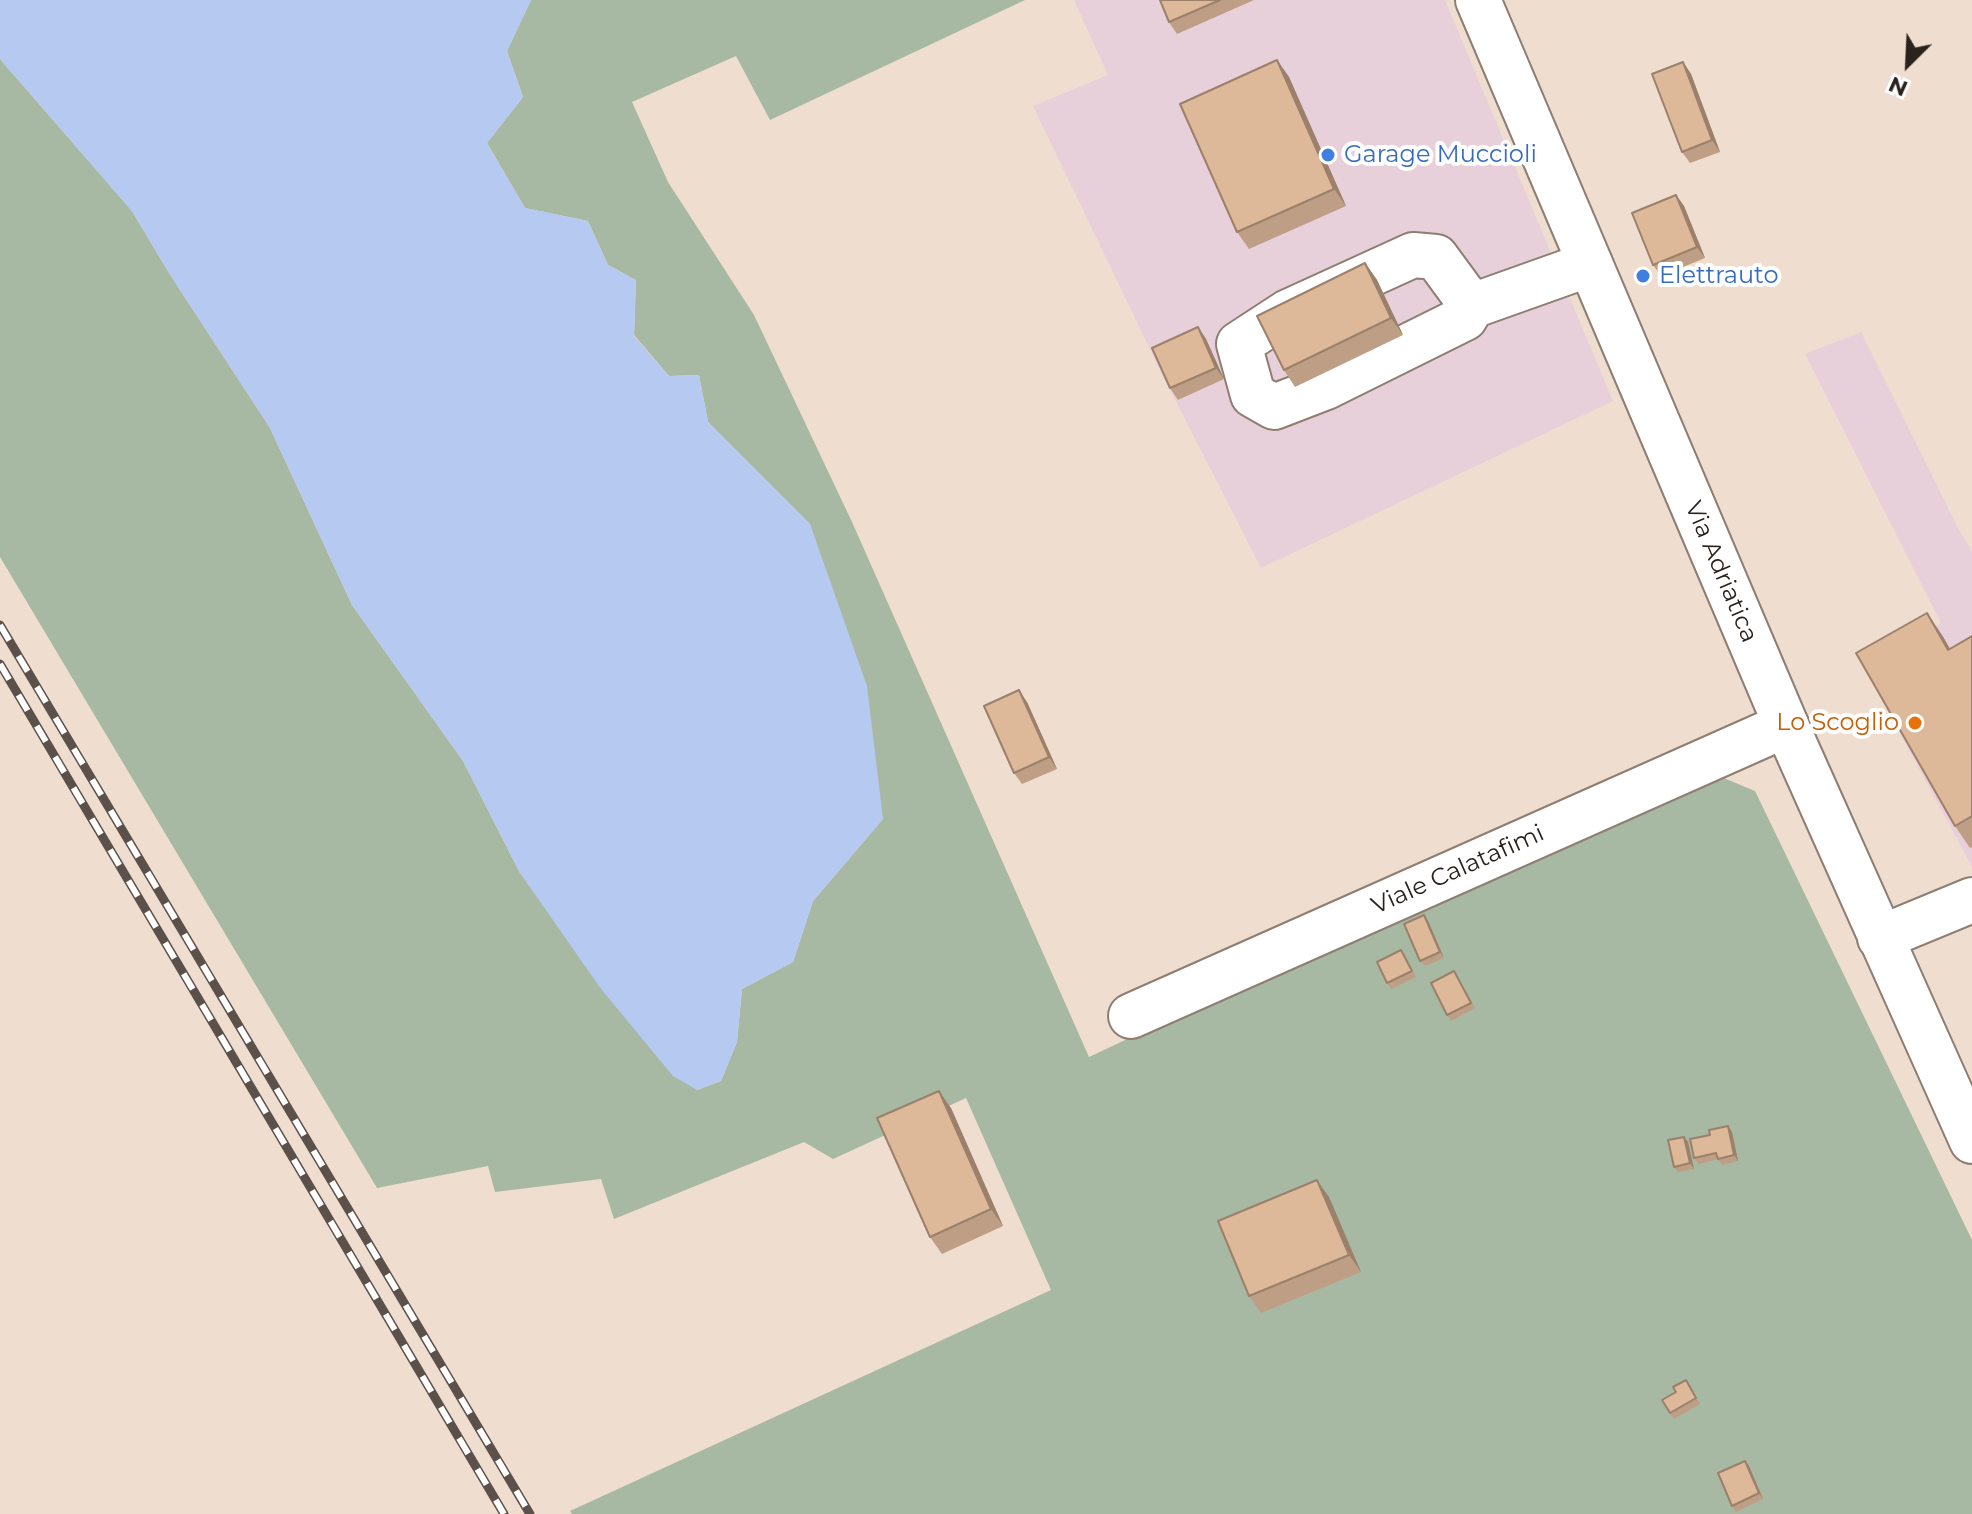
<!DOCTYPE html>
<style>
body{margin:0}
#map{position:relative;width:1972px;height:1514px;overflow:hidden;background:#efddcf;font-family:Montserrat,sans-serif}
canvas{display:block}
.north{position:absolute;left:1868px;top:24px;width:80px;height:80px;-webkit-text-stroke:6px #fff;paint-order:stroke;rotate:204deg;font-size:22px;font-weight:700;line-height:32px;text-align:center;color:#29221d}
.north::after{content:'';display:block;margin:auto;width:28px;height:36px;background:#29221d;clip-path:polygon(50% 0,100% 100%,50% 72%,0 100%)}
</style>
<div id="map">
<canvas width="1972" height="1514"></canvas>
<div class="north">N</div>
</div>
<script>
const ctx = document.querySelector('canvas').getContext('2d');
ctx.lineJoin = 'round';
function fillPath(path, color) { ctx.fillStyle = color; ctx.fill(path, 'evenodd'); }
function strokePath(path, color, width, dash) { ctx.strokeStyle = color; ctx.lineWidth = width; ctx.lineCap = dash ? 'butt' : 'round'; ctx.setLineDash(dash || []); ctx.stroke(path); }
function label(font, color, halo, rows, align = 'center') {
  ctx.font = font + ' Montserrat,sans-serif'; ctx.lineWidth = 8; ctx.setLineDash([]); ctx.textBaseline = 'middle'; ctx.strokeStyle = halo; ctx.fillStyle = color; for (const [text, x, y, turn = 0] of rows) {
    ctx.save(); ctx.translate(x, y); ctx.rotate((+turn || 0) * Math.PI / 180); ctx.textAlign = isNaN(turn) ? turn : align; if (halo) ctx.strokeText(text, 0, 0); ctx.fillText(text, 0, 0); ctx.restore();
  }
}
fillPath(new Path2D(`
 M1074,0H1445L1613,401L1261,568L1160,370L1033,106L1108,75Z
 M1861,332L1960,532L1972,551V867L1866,670L1941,623L1805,354Z`), '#e7d0da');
fillPath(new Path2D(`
 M531,0H1025L770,120L736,56L632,102L668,182L754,315L852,522L1089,1057L1702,769L1755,791L1972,1240V1514H572L570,1511L1051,1290L966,1098L833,1159L804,1142L614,1219L601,1179L495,1192L488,1166L377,1188L0,557V59L132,211L169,273L270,428L352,605L463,761L520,873L697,1090L721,1081L737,1042L742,989L793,962L813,901L883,819L810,524L708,422L699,375L669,376L634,335L636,280L608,265L588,221L525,208L487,143L523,97L507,51Z`), '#a7b9a2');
fillPath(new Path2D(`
 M0,0H531L507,51L523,97L487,143L525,208L588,221L608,265L636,280L634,336L669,376L699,375L708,422L810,524L867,686L883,819L813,901L793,962L742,989L737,1042L721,1081L697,1090L673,1076L601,989L520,873L463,761L352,605L270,428L169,273L132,211L0,59Z`), '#b5c9f1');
const minor = new Path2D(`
 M1472,306L1436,257L1413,255L1288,312L1239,344L1253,395L1274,407L1326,387L1465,318L1472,306L1590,264
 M1880,938L1972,900
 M1131,1016L1786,725`);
const major = new Path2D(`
 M1478,0L1786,725L1972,1141`);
strokePath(minor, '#8e7e72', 48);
strokePath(major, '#8e7e72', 48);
strokePath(minor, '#fff', 44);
strokePath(major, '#fff', 44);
const rail = new Path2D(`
 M0,625L530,1514
 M0,664L504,1514`);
strokePath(rail, '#5b514a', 9);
strokePath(rail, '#fff', 6, [18]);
fillPath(new Path2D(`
 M1160,0H1254L1177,34L1169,22Z
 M1277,60L1289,77L1346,206L1249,249L1237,232Z
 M1683,62L1691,74L1720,152L1690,163L1682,152Z
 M1676,195L1684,206L1705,258L1661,276L1653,265Z
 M1365,263L1377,280L1403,335L1295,387L1284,370Z
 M1198,327L1206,339L1224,379L1178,400L1170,388Z
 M1942,635L1950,649L1972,636V847L1970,848L1955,826Z
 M1027,702L1057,769L1022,784L1014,773Z
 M1424,915L1428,921L1444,958L1425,966L1420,961Z
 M1405,956L1416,977L1391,989L1387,983Z
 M1458,977L1475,1008L1451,1021L1447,1015Z
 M951,1108L1003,1226L942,1254L930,1237Z
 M1728,1126L1732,1132L1738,1161L1722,1165L1718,1159L1699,1164L1694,1158L1710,1135Z
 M1688,1142L1694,1169L1678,1172L1674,1167Z
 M1329,1197L1361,1272L1261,1313L1249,1296Z
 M1686,1380L1700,1404L1674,1419L1662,1400L1676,1392Z
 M1745,1461L1749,1466L1763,1499L1736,1512L1732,1506Z`), '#be9e84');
fillPath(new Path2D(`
 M1277,60L1289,77L1346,206L1334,189Z
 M1683,62L1691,74L1720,152L1712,140Z
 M1676,195L1684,206L1705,258L1697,247Z
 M1365,263L1377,280L1403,335L1391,318Z
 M1198,327L1206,339L1224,379L1216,368Z
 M1927,613L1942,635L1963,672L1948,650Z
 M1019,690L1027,702L1057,769L1049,757Z
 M1424,915L1428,921L1444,958L1440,952Z
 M939,1091L951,1108L1003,1226L991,1209Z
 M1728,1126L1732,1132L1738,1161L1734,1155Z
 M1684,1137L1688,1142L1694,1169L1690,1163Z
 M1317,1180L1329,1197L1361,1272L1349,1255Z
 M1745,1461L1749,1466L1763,1499L1759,1493Z`), '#9b816b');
const building = new Path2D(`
 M1160,0H1220L1169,22Z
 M1277,60L1334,189L1237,232L1180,104Z
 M1683,62L1712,140L1682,152L1652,74Z
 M1676,195L1697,247L1653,265L1632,213Z
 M1365,263L1391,318L1284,370L1257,316Z
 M1198,327L1216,368L1170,388L1152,348Z
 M1927,613L1948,650L1972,636V816L1955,826L1856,653Z
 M1019,690L1049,757L1014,773L984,706Z
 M1424,915L1440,952L1420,961L1404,924Z
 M1401,950L1412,971L1387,983L1377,962Z
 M1454,971L1471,1003L1447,1015L1431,983Z
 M939,1091L991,1209L930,1237L877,1118Z
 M1728,1126L1734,1155L1718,1159L1716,1153L1694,1158L1690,1139L1710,1135L1709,1130Z
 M1684,1137L1690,1163L1674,1167L1668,1140Z
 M1317,1180L1349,1255L1249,1296L1218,1221Z
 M1686,1380L1696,1398L1670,1413L1662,1400L1676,1392L1673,1387Z
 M1745,1461L1759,1493L1732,1506L1718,1473Z`);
fillPath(building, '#ddb899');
strokePath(building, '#9b816b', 2);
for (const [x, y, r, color] of [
 [1328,155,8,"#3f7fe0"],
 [1643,276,8,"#3f7fe0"],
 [1915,723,8,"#e8710a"]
]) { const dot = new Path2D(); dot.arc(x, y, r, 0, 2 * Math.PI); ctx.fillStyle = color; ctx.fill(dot); strokePath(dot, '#fff', 3); }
label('24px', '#366cbe', '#fff', [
 ["Garage Muccioli",1344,155],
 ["Elettrauto",1659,276]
], 'left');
label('24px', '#29221d', '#fff', [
 ["Via Adriatica",1721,572,67],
 ["Viale Calatafimi",1458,870,-24]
]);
label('24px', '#c56008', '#fff', [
 ["Lo Scoglio",1899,723]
], 'right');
</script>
